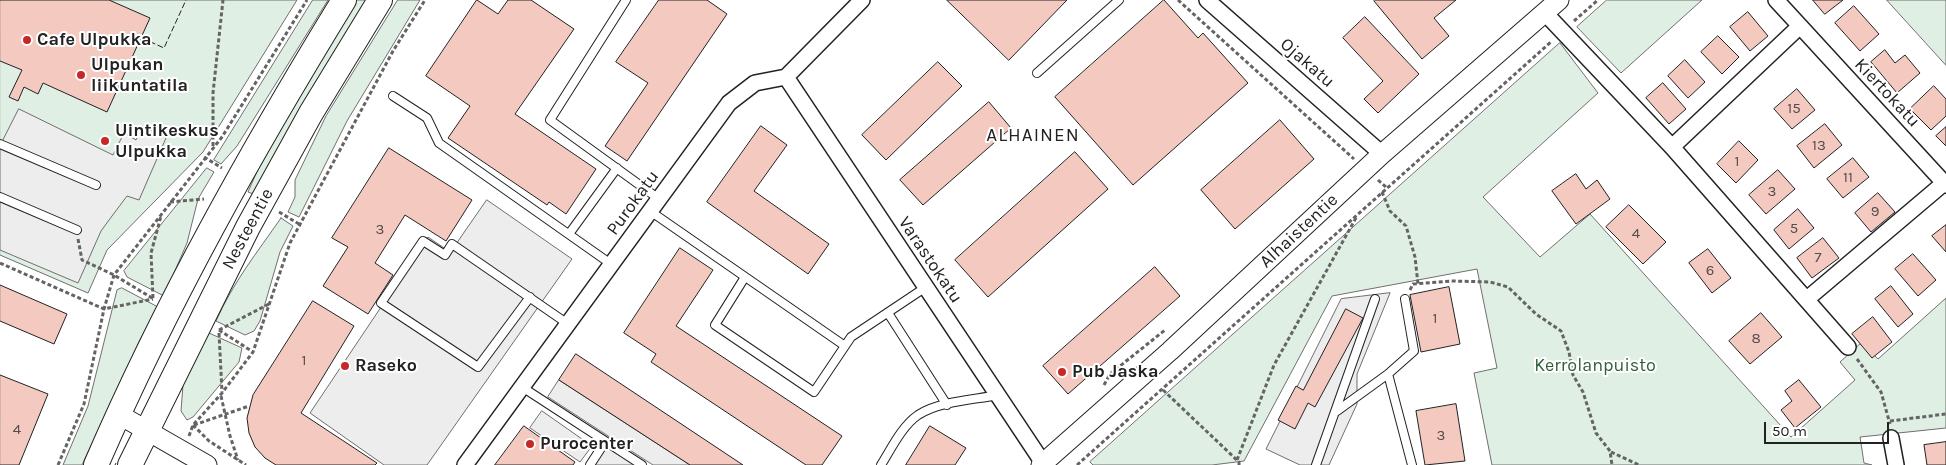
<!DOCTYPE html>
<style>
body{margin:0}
#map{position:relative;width:1946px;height:465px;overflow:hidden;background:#fff;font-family:Karla,sans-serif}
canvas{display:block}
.scale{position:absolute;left:1764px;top:422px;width:125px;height:22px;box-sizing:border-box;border:2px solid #222;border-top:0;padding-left:6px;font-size:15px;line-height:18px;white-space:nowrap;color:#222;-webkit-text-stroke:4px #fff;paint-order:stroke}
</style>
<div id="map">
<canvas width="1946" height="465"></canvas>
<div class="scale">50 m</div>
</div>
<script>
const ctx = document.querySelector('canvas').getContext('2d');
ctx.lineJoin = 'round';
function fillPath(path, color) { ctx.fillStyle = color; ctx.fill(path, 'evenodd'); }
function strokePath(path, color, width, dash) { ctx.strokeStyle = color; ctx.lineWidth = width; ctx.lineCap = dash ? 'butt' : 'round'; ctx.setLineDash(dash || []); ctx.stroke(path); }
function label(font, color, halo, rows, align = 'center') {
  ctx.font = font + ' Karla,sans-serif'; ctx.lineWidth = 4; ctx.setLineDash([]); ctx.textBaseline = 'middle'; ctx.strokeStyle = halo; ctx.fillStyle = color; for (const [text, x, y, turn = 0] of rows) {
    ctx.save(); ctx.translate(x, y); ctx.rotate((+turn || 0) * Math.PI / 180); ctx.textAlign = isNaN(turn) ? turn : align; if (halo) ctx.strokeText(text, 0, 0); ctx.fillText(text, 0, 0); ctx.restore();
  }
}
const green = new Path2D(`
 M0,0H297L203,152L107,250L88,293L0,255Z
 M313,0H328L237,146L221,164L214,160Z
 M356,0H369L256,195L248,192L269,144Z
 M398,0H420L347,121L299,217L288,212L295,197V180L326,116Z
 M1607,0H1702L1621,73L1577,27Z
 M1887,0H1946V65Z
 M1560,43L1598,93L1483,197L1540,257L1590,214L1791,437L1855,380L1840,362L1862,342L1878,359L1946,298V428L1860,437L1864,463L1872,465H1492L1474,373L1497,368L1477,269L1332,296L1244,461L1212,465H1093L1090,462Z
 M207,168L214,172L198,199L187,243L164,296L127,277L124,271Z
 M281,218L293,226L280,252L260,321L254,331L245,335L216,321C234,281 256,254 281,218Z
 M122,288L158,307L141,338L82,465H63L88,406L117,290Z
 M209,333L242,348L239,362L193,417L187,420L181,411L183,385Z`);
fillPath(green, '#e0efe3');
strokePath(green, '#6f6f6f', 1);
const parking = new Path2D(`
 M19,109L113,155L124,133L136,140L142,126L166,138L139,200L127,196L112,216L101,231L78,283L0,250V146Z
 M487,200L572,259L427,465H384L310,413L428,237L450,252Z
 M1390,293L1357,374V404L1329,465H1300L1266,449L1341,299Z
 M559,380L690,465H653L548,397Z
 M542,411L592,446L580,462L530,428Z
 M605,442L641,465H590Z`);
fillPath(parking, '#ededed');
strokePath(parking, '#6f6f6f', 1);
const building = new Path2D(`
 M0,0H109L150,18L107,112L43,83L38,94L24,87L18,101L9,97L22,70L0,61Z
 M477,0L498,14L508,0H531L574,29L515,114L596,169L566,214L549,202L547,205L448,138L470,106L426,76Z
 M659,0H707L727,14L627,161L605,146L648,83L616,62Z
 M947,0H1067L1009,60Z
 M1164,0L1198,38L1203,33L1248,83L1133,185L1055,97Z
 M1375,0H1456L1434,18L1449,36L1422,59L1374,1Z
 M1813,0H1843L1825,14Z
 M1854,6L1879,34L1860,51L1835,23Z
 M1748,12L1768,36L1750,51L1730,27Z
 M1365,17L1419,74L1378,113L1364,99L1383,81L1343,38Z
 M1718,36L1739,57L1722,74L1701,52Z
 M1885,50L1895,63L1905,55L1920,73L1897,93L1871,62Z
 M1685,60L1705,82L1688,98L1668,76Z
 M938,62L962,86L886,160L862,135Z
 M1663,83L1686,109L1669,124L1646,98Z
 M1934,86L1946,99V116L1931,130L1910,109Z
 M1797,89L1815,110L1792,129L1774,109Z
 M989,102L1011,128L923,205L900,180Z
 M1280,120L1314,159L1235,229L1201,190Z
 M1825,124L1842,145L1814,168L1797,146Z
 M761,126L787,145L754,191L829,244L808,274L707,202Z
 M1946,127V146L1936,136Z
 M1739,141L1758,160L1736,183L1717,164Z
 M389,148L472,200L446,241L405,215L375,263L393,275L368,314L323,286L348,247L332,238Z
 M1075,152L1108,189L988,297L955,260Z
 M1853,158L1869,177L1843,198L1827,179Z
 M1778,170L1795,189L1766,214L1749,195Z
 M1576,174L1586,189L1597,180L1610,199L1576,224L1552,191Z
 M1878,193L1895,212L1871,232L1855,213Z
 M1629,205L1666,242L1643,264L1606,227Z
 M1798,209L1814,228L1789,249L1774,230Z
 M1946,225V252L1932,236Z
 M1823,238L1839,258L1812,278L1797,258Z
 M680,248L713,270L676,326L842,436L822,465H806L651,362L656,354L624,333Z
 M1708,249L1731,278L1712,293L1689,263Z
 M1913,254L1936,280L1918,296L1895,269Z
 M1155,267L1180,296L1068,394L1043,366Z
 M0,285L67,314L54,344L0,321Z
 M1891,286L1913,314L1898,327L1875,299Z
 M1449,287L1460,344L1421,352L1410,295Z
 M313,301L354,326L301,413L377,463L375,465H276L265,458L255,447L249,433L247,418L253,395Z
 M1346,309L1363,318L1315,407L1308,403L1295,429L1278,420L1296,386L1303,390Z
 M1761,313L1782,337L1750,364L1729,341Z
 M1873,317L1892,342L1872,358L1852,334Z
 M576,354L743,465H690L559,380Z
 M0,375L48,394L19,465H0Z
 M1799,380L1821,407L1795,428L1781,410L1792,401L1785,391Z
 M1456,404L1465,461L1425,465L1416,411Z
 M524,426L575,462L573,465H495Z
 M930,426L966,448L955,465H906Z
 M1946,442V465H1927L1924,445Z`);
fillPath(building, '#f3c9c0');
strokePath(building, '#222', 1);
const service = new Path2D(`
 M626,0L550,120L659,199
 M1037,73L1119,0
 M393,96L427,118L439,143L611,264
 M0,144L96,185
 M0,197L77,230
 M650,211L845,346
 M569,234L617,168
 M745,277L715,325L814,392L851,337L926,287
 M530,297L478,367L381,303L423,241L445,255L452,244L568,324
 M888,313L947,405
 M1388,374L1412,465
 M522,387L642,465
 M1337,411L1388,374L1414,351L1405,299
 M590,465L605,442
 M881,465C891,449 902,426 918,415C940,401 973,400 998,395
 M1316,465L1375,299`);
const minor = new Path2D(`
 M1207,0L1382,154
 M1776,0L1800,26
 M1545,13L1672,147L1848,347
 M786,77L1043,463L1047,465
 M1672,147L1800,26L1946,185
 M1807,299L1944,183
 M1891,438L1896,465
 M465,465L729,103L755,83L786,77L862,0`);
const tertiary = new Path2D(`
 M118,414L207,465
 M1041,465L1170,351L1382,154L1559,0`);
const primary = new Path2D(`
 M96,465C166,303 252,150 344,0
 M130,465L248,227L311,113L380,0`);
strokePath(service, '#222', 10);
strokePath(minor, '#222', 18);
strokePath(tertiary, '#222', 21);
strokePath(primary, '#222', 26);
strokePath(new Path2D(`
 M1178,0L1354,159
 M1574,21L1598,0
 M213,146V93L223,0
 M204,157L222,168
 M1378,180L1387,188
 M1382,192L1390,211L1406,226L1415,257L1418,284
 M170,202L204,199
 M279,212L299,224
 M78,239L82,260L114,275L152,298
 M0,263L104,309L153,299
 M1410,290L1413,284L1451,281L1490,282L1508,287L1536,314L1561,331L1569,352L1573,375L1583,392L1596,433L1610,451L1612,465
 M153,298L151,253L161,216
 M219,330L269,304
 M219,330L253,352
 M219,333L222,392
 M1857,359L1881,392L1890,424
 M1104,385L1110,374L1165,330
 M1163,390L1239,462V465
 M221,396L230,436L238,460
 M1890,421L1946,414
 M193,425L209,441L246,465
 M194,425L249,406
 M189,436L193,425L222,393L253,352L290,243L393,51L425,0
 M1611,452L1639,465
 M1237,460L1274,365L1357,216
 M58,465L84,404L104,309L114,275L222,137L307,0
 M1077,465L1552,41`), '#646464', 3, [4, 2.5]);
strokePath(service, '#fff', 8);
strokePath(minor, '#fff', 15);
strokePath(tertiary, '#fff', 19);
strokePath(primary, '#fff', 24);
strokePath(new Path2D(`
 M142,38L164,48L186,0
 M115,465L116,463`), '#222', 1, [6, 2.5]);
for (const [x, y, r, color] of [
 [27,40,5,"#c62828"],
 [81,75,5,"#c62828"],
 [105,141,5,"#c62828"],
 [345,366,5,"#c62828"],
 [1062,372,5,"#c62828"],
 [530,444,5,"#c62828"]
]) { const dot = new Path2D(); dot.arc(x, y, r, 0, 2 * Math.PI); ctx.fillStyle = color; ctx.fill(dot); strokePath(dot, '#fff', 2); }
label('15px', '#564c4a', null, [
 ["15",1794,109],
 ["13",1819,146],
 ["1",1737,162],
 ["11",1848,178],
 ["3",1772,192],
 ["9",1875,212],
 ["5",1794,229],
 ["3",380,230],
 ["4",1636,234],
 ["7",1818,258],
 ["6",1710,271],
 ["1",1435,319],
 ["8",1756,339],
 ["1",304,361],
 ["4",17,430],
 ["3",1441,436]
]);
label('bold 18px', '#222', '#fff', [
 ["Cafe Ulpukka",37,40],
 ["Ulpukan",91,65],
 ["liikuntatila",91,86],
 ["Uintikeskus",115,131],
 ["Ulpukka",115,152],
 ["Raseko",355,366],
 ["Pub Jaska",1072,372],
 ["Purocenter",540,444]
], 'left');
label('18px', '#222', '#fff', [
 ["Ojakatu",1307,63,41],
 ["Kiertokatu",1887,93,47],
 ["Purokatu",633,203,-54],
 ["Nesteentie",248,229,-62],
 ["Alhaistentie",1299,231,-43],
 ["Varastokatu",930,260,56]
]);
label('18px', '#2f5e38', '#fff', [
 ["Kerrolanpuisto",1595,366]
]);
ctx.letterSpacing = '1px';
label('19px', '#222', '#fff', [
 ["ALHAINEN",1033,136]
]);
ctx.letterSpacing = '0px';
</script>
